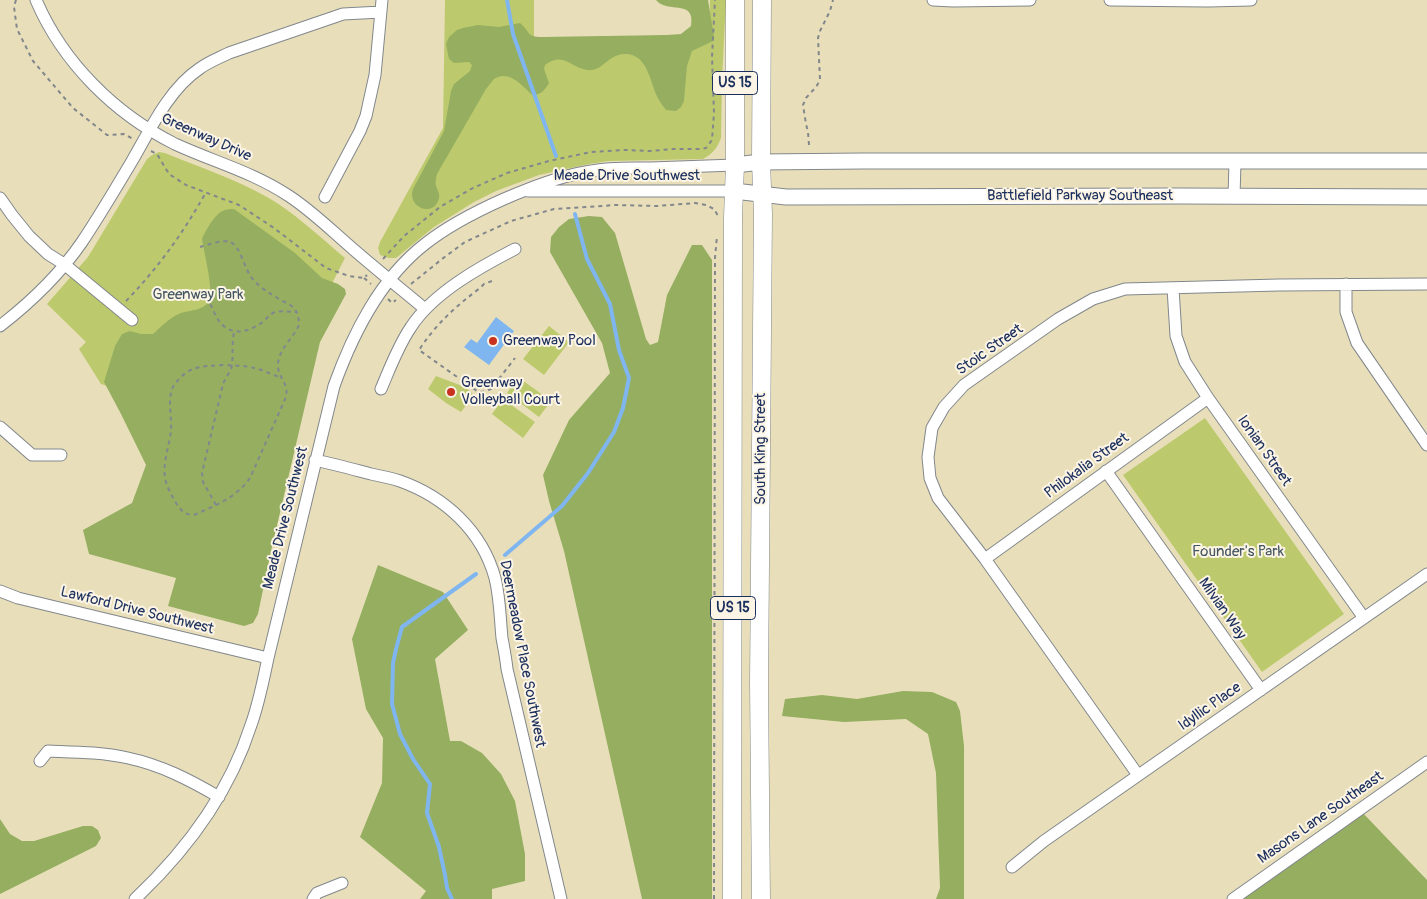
<!DOCTYPE html>
<style>
body{margin:0}
canvas{display:block;background:#e8dfba}
</style>
<canvas width="1427" height="899"></canvas>
<script>
const ctx = document.querySelector('canvas').getContext('2d');
ctx.lineJoin = 'round';
function fillPath(path, color) { ctx.fillStyle = color; ctx.fill(path, 'evenodd'); }
function strokePath(path, color, width, dash) { ctx.strokeStyle = color; ctx.lineWidth = width; ctx.lineCap = dash ? 'butt' : 'round'; ctx.setLineDash(dash || []); ctx.stroke(path); }
function label(font, color, halo, rows, align = 'center') {
  ctx.font = font + ' Pangolin,sans-serif'; ctx.lineWidth = 4; ctx.setLineDash([]); ctx.textBaseline = 'middle'; ctx.strokeStyle = halo; ctx.fillStyle = color; for (const [text, x, y, turn = 0] of rows) {
    ctx.save(); ctx.translate(x, y); ctx.rotate((+turn || 0) * Math.PI / 180); ctx.textAlign = isNaN(turn) ? turn : align; if (halo) ctx.strokeText(text, 0, 0); ctx.fillText(text, 0, 0); ctx.restore();
  }
}
fillPath(new Path2D(`
 M445,0H534V46L709,39L710,0H726L722,80L721,138C717,149 712,154 703,159L609,161L589,164L539,175L496,191L474,202L434,227L396,258H389L380,255L378,248L380,242L443,128Z
 M159,152L165,153C199,167 235,179 267,197C295,213 320,237 345,258L280,385L221,422L101,384L79,349L86,342L47,304L88,257L147,159L152,155Z
 M549,326L569,342L544,375L523,359Z
 M436,376L465,387L474,395L461,412L446,403L428,389Z
 M518,377L551,401L539,417L507,393Z
 M503,399L535,422L523,438L492,414Z
 M1205,418L1344,614L1262,672L1123,475Z`), '#bcca6d');
fillPath(new Path2D(`
 M656,0H708L714,37L713,41L692,51L687,66L684,101L681,107L676,111L666,110C664,107 661,104 659,100C650,85 649,54 625,54C608,54 603,72 587,70C571,68 564,51 545,65L544,69L549,83C545,90 541,95 532,95C523,86 509,69 494,79C491,82 489,86 486,89L437,174C436,178 435,183 436,186C438,192 441,195 438,201C432,217 407,207 413,189L444,131L451,91L454,84L470,71L472,65L469,62L454,63L449,59L446,44L449,37L457,30L463,28L478,25L499,27L520,23C531,32 526,37 542,37L667,35L681,34L691,26C695,3 676,10 663,5C660,4 658,2 656,0Z
 M234,209L295,253L322,278L338,284L345,289L346,294L320,342L271,551L258,614L253,623L244,626L168,606L176,578L89,554L83,530L132,503L146,465L121,414L104,382L115,346L122,334L130,331L141,334H153C161,327 170,317 181,313C190,310 203,311 209,301C214,292 204,252 202,239C206,230 215,213 225,210C228,209 231,209 234,209Z
 M589,216L602,217L615,233L646,339L650,345L658,342L667,295L692,245H702L712,260V899H642L564,551L549,501L543,475L569,420L610,373L602,343L550,252L551,237L559,227L569,219Z
 M378,565L443,592L468,630L435,659L450,741H461L482,753L501,774L515,801L525,854V881L492,889V899H420L426,891L360,837L382,783L383,738L366,709L352,639Z
 M903,691L932,692L956,702L960,711L964,746V899H936L940,888L936,773L928,734L906,719L844,722L782,716L785,699L822,695L857,699Z
 M1360,810L1427,880V899H1234Z
 M0,819L10,834L22,841H34L83,826H92L98,830L101,838L96,846L0,894Z`), '#95ae60');
fillPath(new Path2D(`
 M496,317L514,331L489,365L464,347L471,339L477,343Z`), '#80b6ef');
strokePath(new Path2D(`
 M507,0L513,34L556,156
 M505,555L562,506L588,473L614,432L623,408L629,378L619,350L610,304L587,259L575,214
 M452,899L447,888L445,875L439,847L427,813L430,784L413,759L400,734L392,704L393,663L396,649L402,627L476,574`), '#80b6ef', 4);
const minor = new Path2D(`
 M36,0C63,63 115,114 175,144C214,162 253,172 289,196C312,211 332,231 353,249C376,269 401,289 425,309
 M933,0L953,1L1030,0
 M1110,0L1208,1L1251,0
 M528,191H734
 M325,197L360,131L366,116L375,75L382,0
 M1234,197L1235,162
 M0,198L12,215L29,236L48,254L64,264L132,320
 M1346,284V312L1357,343L1427,445
 M1173,288L1176,336L1185,362L1208,398L1364,618
 M0,326C31,302 60,274 82,242C100,215 116,188 132,161C150,130 169,89 199,69C208,62 219,58 229,53L343,14L381,12
 M381,389C390,368 398,346 411,327C433,293 480,267 515,249
 M0,427L32,455H61
 M315,460C334,464 352,469 371,474C381,476 391,478 400,481C445,497 482,531 495,578C500,598 500,618 502,638C504,649 506,659 507,669L561,899
 M1106,471L1261,690
 M985,559L1208,398
 M0,591L18,598L268,658
 M40,761L48,751C74,752 101,752 128,758C161,765 190,780 219,797
 M1138,775L985,559L938,498L930,478L928,457L932,428L944,407L964,385L1058,319L1093,299L1125,289L1279,285L1427,284
 M1012,867L1044,841L1427,574
 M135,899C187,850 229,794 251,725C259,703 263,681 268,658L334,386C353,333 380,279 425,244C449,225 477,211 504,199C532,187 560,176 591,171C611,167 631,168 651,168C679,167 707,166 735,165
 M313,899L317,893L342,883
 M1233,899L1427,762`);
const major = new Path2D(`
 M735,165L761,162L863,161H1427
 M734,191L786,197L1178,196L1427,197`);
const highway = new Path2D(`
 M732,899L733,217L735,165V0
 M761,899L759,683L763,214L761,162L762,0`);
strokePath(minor, '#82878c', 13);
strokePath(major, '#82878c', 17);
strokePath(highway, '#82878c', 19);
strokePath(new Path2D(`
 M16,0L14,7L17,29L33,61L73,108L107,135L124,134L133,139
 M809,145L808,132L806,124L803,105L806,98L816,87L820,80L818,38L820,31L830,11L833,0
 M151,151L157,154L169,174L186,185L239,205L274,228L326,268L349,276L364,278L367,275
 M200,247C208,245 222,239 230,242C241,246 244,269 252,278C258,286 267,292 276,297C281,301 288,303 293,307C298,312 299,318 299,325C293,339 277,350 278,367C279,379 289,383 286,397L250,478C236,498 216,505 194,515C184,515 181,510 176,503C172,496 168,489 166,482C161,465 170,446 171,429C172,416 167,399 173,387C177,380 185,372 193,369C207,364 239,364 254,368C263,370 273,375 282,378
 M383,259L404,236L440,207L473,188L507,173L549,161L591,152L625,150L650,151L673,149H701L706,148L712,140L714,113L712,57L715,0
 M364,278L371,284
 M492,281L484,284L480,288C455,307 436,324 419,350L477,391L482,392L491,389L515,358
 M411,284L442,259L465,242L511,221L554,209L616,205L657,206L695,203L706,205L714,209L718,216
 M199,293C216,304 212,318 225,327C238,336 252,330 264,321C267,318 269,315 273,313C280,310 288,312 296,312
 M388,299L392,303L396,300
 M126,301C158,268 184,232 206,192
 M216,505L203,482L202,473L223,384C225,378 231,372 232,365C233,354 232,343 234,332
 M714,899L715,258L717,236`), '#82878c', 2, [4, 4]);
strokePath(minor, '#fff', 11);
strokePath(major, '#fff', 15);
strokePath(highway, '#fff', 18);
for (const [x, y, r, color] of [
 [493,341,5,"#c8321e"],
 [451,392,5,"#c8321e"]
]) { const dot = new Path2D(); dot.arc(x, y, r, 0, 2 * Math.PI); ctx.fillStyle = color; ctx.fill(dot); strokePath(dot, '#fcf5e5', 2); }
for (const [x, y, w] of [
 [735,83,45],
 [733,608,45]
]) { const box = new Path2D(); box.roundRect(x - w / 2, y - 11.5, w, 23, 4); ctx.fillStyle = '#fcf5e5'; ctx.fill(box); strokePath(box, '#1b2f5e', 1); }
label('bold 14px', '#1b2f5e', null, [
 ["US 15",735,83],
 ["US 15",733,608]
]);
label('15px', '#1b2f5e', '#fcf5e5', [
 ["Greenway Drive",206,138,24],
 ["Meade Drive Southwest",627,176],
 ["Battlefield Parkway Southeast",1080,196],
 ["Stoic Street",990,350,-35],
 ["South King Street",761,449,-90],
 ["Ionian Street",1264,451,55],
 ["Philokalia Street",1087,466,-36],
 ["Meade Drive Southwest",286,518,-76],
 ["Milvian Way",1222,609,55],
 ["Lawford Drive Southwest",137,611,14],
 ["Deermeadow Place Southwest",522,654,79],
 ["Idyllic Place",1210,707,-35],
 ["Masons Lane Southeast",1321,818,-35]
]);
label('15px', '#435662', '#fcf5e5', [
 ["Greenway Park",198,295],
 ["Founder's Park",1238,552]
]);
label('15px', '#1b2f5e', '#fcf5e5', [
 ["Greenway Pool",503,341],
 ["Greenway",461,383],
 ["Volleyball Court",461,400]
], 'left');
</script>
